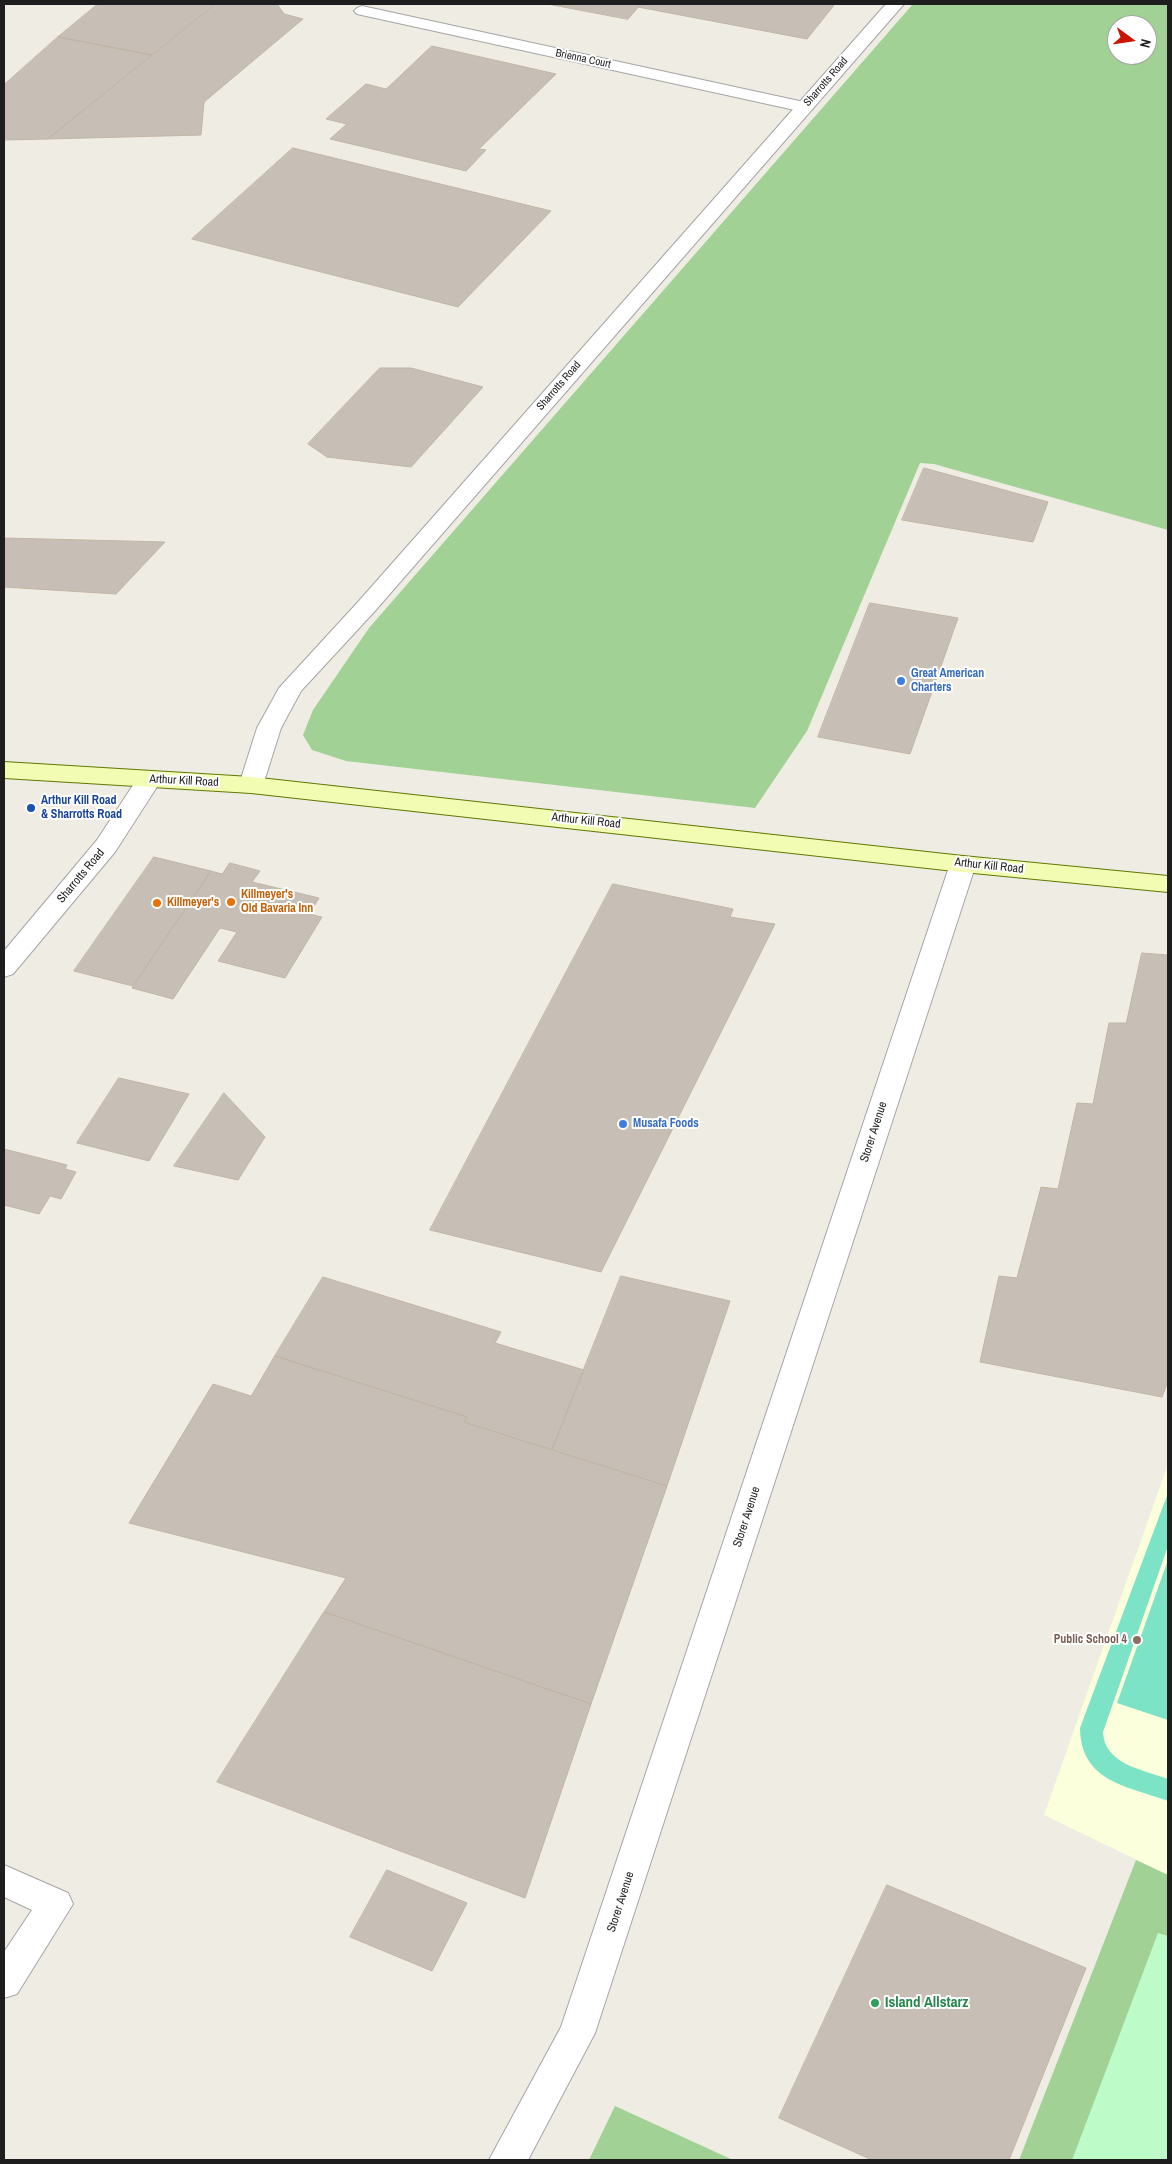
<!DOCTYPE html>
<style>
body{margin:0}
#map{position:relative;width:1172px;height:2164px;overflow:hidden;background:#efece3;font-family:"Archivo Narrow",sans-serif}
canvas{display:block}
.frame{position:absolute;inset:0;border:5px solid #1e1e1e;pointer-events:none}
.north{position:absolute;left:1107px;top:15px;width:50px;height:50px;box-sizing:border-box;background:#fff;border:1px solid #a5a5a5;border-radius:50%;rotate:104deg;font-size:14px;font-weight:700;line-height:20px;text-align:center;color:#1e1e1e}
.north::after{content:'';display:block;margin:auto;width:18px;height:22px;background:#cb1500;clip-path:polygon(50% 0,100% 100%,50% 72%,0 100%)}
</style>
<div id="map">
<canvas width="1172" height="2164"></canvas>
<div class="frame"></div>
<div class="north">N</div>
</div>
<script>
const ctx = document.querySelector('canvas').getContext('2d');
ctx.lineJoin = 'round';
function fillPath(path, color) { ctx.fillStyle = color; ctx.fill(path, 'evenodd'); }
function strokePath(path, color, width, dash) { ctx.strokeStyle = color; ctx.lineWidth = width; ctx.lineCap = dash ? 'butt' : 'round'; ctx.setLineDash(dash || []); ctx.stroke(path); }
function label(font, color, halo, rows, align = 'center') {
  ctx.font = font + ' "Archivo Narrow",sans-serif'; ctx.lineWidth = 4; ctx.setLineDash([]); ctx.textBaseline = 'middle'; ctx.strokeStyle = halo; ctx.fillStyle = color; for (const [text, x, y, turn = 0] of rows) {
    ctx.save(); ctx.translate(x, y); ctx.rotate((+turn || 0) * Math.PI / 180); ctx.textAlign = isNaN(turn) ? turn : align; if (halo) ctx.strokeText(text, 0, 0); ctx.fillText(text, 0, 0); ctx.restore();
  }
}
fillPath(new Path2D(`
 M1168,1464V1875L1044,1815Z`), '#fbffdc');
fillPath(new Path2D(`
 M913,4H1168V530L934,464L920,463L807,731L755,808L346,761L312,750L303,735L313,710L369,628ZM1117,25H1147V55H1117Z
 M1136,1860L1168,1875V2160H1019Z
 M615,2106L733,2160H589Z`), '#a1d195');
fillPath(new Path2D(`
 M1158,1933L1168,1936V2160H1072Z`), '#bdfcc9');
fillPath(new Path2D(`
 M1168,1493V1546L1103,1732C1104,1764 1143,1770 1168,1779V1801C1127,1786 1081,1782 1080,1728Z
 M1168,1560V1720L1117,1703Z`), '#7ce3c6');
const building = new Path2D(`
 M98,4H215L152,55L58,37Z
 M216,4H277L284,14L303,19L204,102L201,135L48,139Z
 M548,4H641L628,19Z
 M641,4H835L807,39L638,7Z
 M58,37L152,55L48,139L4,140V85Z
 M432,46L556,74L479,149L486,150L466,171L330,139L347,124L326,119L366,84L386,89Z
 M293,148L551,211L458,307L192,239Z
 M380,368H411L483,387L411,467L327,457L308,444Z
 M924,468L1048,502L1033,542L902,520Z
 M4,538L165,542L116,594L4,587Z
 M870,603L958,618L910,754L818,737Z
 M154,857L211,871L133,986L74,971Z
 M230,863L260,871L252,882L319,898L309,914L322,917L285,978L218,961L237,932L220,928L173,999L132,988L211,871L222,874Z
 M613,884L733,909L730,917L775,924L601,1272L430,1230Z
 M1142,953L1168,955V1381L1162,1397L980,1362L999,1276L1017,1278L1041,1187L1058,1189L1077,1103L1093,1104L1109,1023H1126Z
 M119,1078L189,1094L149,1161L77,1143Z
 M224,1093L265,1137L238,1180L174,1166Z
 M4,1149L67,1165L65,1169L76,1172L61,1199L50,1196L39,1214L4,1205Z
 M621,1276L730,1301L667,1486L552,1450Z
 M323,1277L501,1332L495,1343L584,1370L552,1450L464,1422L467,1417L275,1356Z
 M275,1356L467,1417L464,1422L667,1486L591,1704L324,1612L346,1578L129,1523L213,1384L251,1396Z
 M324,1612L591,1704L525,1898L217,1782Z
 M387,1870L467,1903L432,1971L350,1937Z
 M887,1885L1086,1968L1009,2160H872L779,2118Z`);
fillPath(building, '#c7bfb6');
strokePath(building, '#c2b4a4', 1);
const lane = new Path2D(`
 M362,6L804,102L812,107L804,112L357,14L354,11L357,8Z`);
const street = new Path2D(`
 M886,4H904L374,612L301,691L281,728L263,785L260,791L251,793L242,791L239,785L257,728L279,688L358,602Z
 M150,771L159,773L162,779L115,852L13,974L4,977V951L97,840L141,773Z
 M963,856L972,858L976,864L595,2033L528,2160H489L561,2027L950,864L954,858Z
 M4,1865L68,1893L73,1904L17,1994L4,1998V1952L32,1910L4,1897Z`);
const secondary = new Path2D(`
 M4,762L251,777L963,856L1168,876V892L963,872L251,793L4,778Z`);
strokePath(lane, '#a5a5a5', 2);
strokePath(street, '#a5a5a5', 2);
strokePath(secondary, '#607900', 2);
fillPath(lane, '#fff');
fillPath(street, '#fff');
fillPath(secondary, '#f2fdb3');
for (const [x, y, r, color] of [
 [901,681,5,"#3f7fe0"],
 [31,808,5,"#1a4fb4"],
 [231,902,5,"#e8710a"],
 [157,903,5,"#e8710a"],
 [623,1124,5,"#3f7fe0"],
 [1137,1640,5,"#8d6e63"],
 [875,2003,5,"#2e9e5b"]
]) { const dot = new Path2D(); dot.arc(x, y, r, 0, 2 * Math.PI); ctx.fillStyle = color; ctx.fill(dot); strokePath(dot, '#fff', 2); }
label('11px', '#1e1e1e', '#fff', [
 ["Brienna Court",583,59,12],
 ["Sharrotts Road",826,82,-49],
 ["Sharrotts Road",559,386,-49]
]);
label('bold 12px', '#366cbe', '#fff', [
 ["Great American",911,674],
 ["Charters",911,688],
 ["Musafa Foods",633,1124]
], 'left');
label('12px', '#1e1e1e', '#fff', [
 ["Arthur Kill Road",184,781,3],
 ["Arthur Kill Road",586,821,6],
 ["Arthur Kill Road",989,866,6],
 ["Sharrotts Road",81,876,-50],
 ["Storer Avenue",874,1132,-72],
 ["Storer Avenue",747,1517,-72],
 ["Storer Avenue",621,1902,-72]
]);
label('bold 12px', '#164399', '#fff', [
 ["Arthur Kill Road",41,801],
 ["& Sharrotts Road",41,815]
], 'left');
label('bold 12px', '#c56008', '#fff', [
 ["Killmeyer's",241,895],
 ["Old Bavaria Inn",241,909],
 ["Killmeyer's",167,903]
], 'left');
label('bold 12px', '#785e54', '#fff', [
 ["Public School 4",1127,1640]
], 'right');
label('bold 15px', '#27864d', '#fff', [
 ["Island Allstarz",885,2003]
], 'left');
</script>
